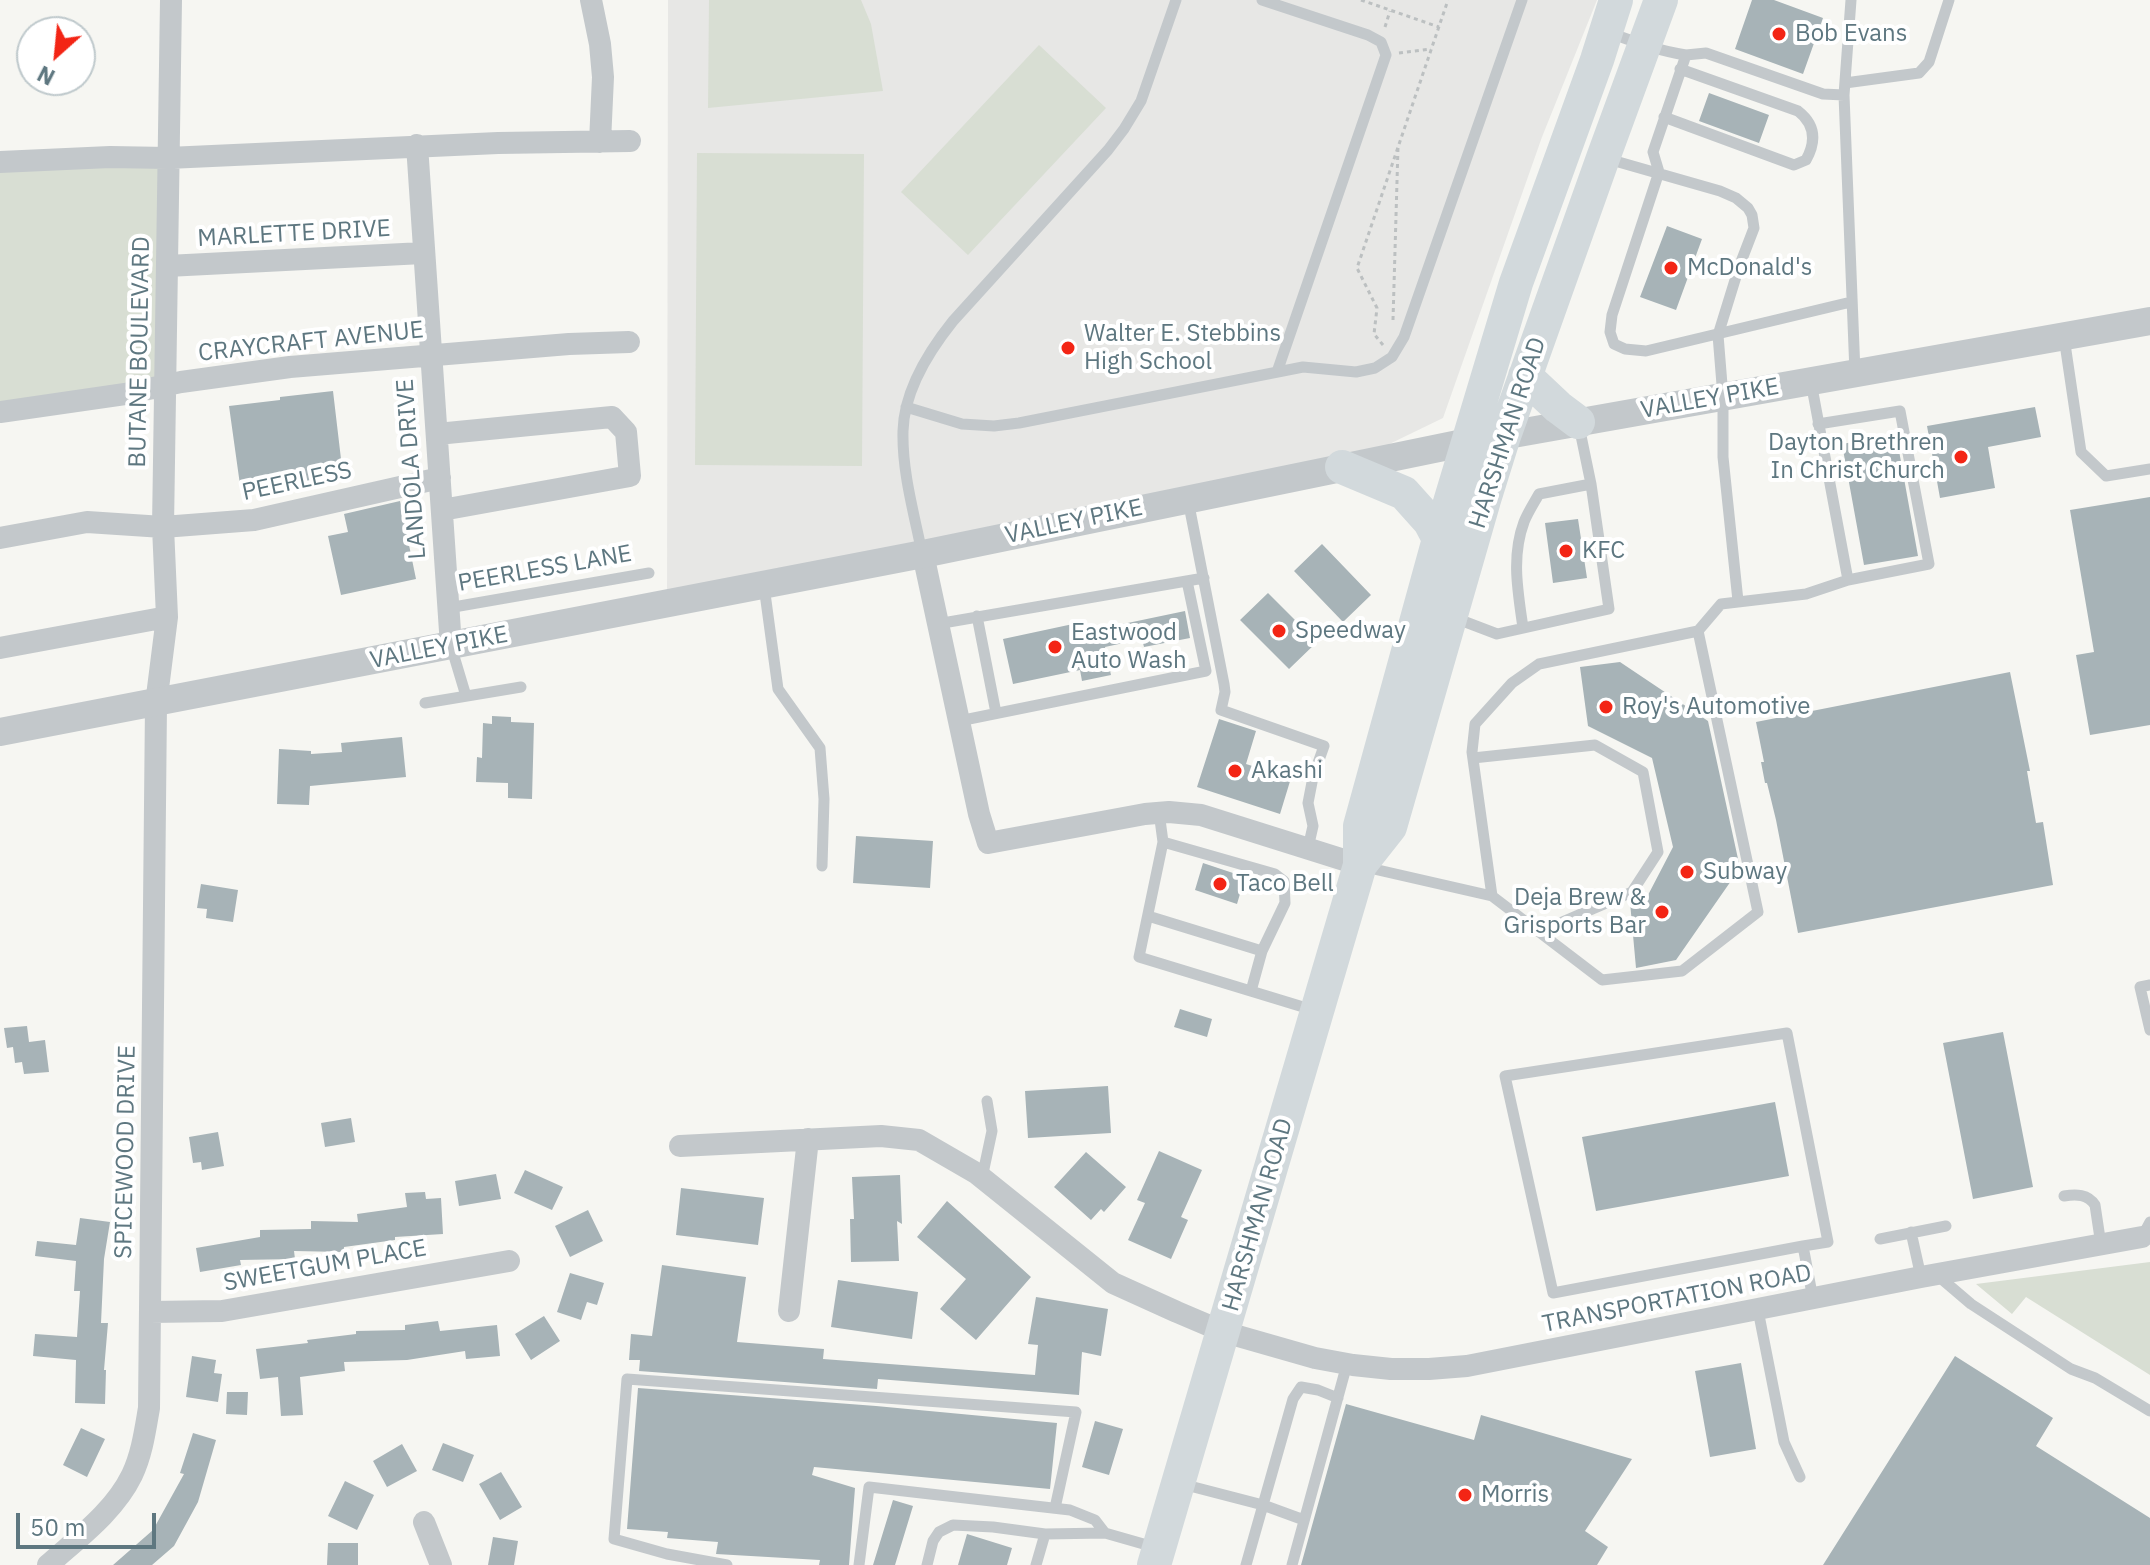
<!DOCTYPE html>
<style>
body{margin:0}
#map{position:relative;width:2150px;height:1565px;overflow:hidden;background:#f6f6f2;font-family:"IBM Plex Sans",sans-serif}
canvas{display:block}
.north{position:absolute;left:16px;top:16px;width:80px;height:80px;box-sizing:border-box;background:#fff;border:2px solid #bfc9cc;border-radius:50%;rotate:207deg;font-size:22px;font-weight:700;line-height:32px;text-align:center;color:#5e7780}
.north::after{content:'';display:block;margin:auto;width:28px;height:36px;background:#f32515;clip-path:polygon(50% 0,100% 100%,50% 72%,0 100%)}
.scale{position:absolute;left:16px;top:1513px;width:140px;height:36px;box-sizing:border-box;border:4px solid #5e7780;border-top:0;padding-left:10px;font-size:24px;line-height:28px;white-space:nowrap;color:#5e7780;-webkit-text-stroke:6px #fff;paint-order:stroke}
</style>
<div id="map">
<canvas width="2150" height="1565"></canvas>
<div class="north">N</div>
<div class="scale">50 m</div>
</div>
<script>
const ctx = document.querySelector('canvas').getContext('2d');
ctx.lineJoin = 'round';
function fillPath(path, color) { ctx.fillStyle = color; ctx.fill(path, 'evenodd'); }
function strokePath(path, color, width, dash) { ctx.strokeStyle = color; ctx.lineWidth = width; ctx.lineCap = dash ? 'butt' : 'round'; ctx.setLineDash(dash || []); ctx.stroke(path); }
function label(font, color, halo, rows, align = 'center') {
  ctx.font = font + ' "IBM Plex Sans",sans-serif'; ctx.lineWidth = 8; ctx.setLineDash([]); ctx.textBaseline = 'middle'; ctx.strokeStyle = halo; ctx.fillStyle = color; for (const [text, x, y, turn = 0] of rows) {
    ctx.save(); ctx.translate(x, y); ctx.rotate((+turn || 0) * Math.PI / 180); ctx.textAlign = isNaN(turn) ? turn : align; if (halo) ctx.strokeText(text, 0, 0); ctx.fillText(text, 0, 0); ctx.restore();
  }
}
fillPath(new Path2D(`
 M668,0H1597L1542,137L1443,418L1342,467L667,604Z`), '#e7e7e5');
fillPath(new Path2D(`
 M709,0H861L871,24L883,91L708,108Z
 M1039,45L1106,108L968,255L901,192Z
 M697,153L864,154L862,466L695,465Z
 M168,158L166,386L0,413V165Z
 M2150,1262V1375L2026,1297L2012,1314L1976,1284Z`), '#d8ded3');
fillPath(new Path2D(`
 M1752,0H1774L1823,18L1803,74L1735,49Z
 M1709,93L1769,115L1759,143L1699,121Z
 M1667,226L1702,239L1676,310L1640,297Z
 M333,391L343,476L283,484L284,487L241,492L229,406L280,400V397Z
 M2035,407L2041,437L1988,447L1995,488L1940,498L1927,426Z
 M1896,434L1918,556L1864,565L1842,444Z
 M2150,497V725L2090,735L2076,655L2094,652L2070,510Z
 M400,501L416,579L341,595L328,536L348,532L344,514Z
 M1578,519L1587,578L1553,583L1545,523Z
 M1322,544L1371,595L1343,622L1294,571Z
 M1268,593L1317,642L1289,669L1240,620Z
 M1185,611L1190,638L1144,647L1142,639L1105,647L1111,675L1082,681L1080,670L1013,684L1003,639L1073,624L1075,634Z
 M1620,662L1708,721L1740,868L1676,960L1636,968L1630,902L1647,897L1673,847L1652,758L1588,726L1580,667Z
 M2010,672L2030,771H2027L2036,823L2043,822L2053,885L1798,933L1776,820L1767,783H1765L1761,762H1764L1756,722Z
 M492,716L511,717V722L534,723L532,799L508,798V783L476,782L477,757L482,758L483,723L492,724Z
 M1219,719L1256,731L1246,764L1291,778L1280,814L1197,787Z
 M402,737L406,777L310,786L309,805L277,804L279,749L311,751V754L342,752L341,743Z
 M856,836L933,841L930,888L853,883Z
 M1203,863L1245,877L1237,904L1195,890Z
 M201,884L238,890L233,922L206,918L207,909L197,908Z
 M1180,1009L1212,1019L1207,1037L1174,1027Z
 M27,1026L29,1042L45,1040L49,1072L24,1074L22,1062L15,1063L13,1047L7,1048L4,1028Z
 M2003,1032L2033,1187L1973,1199L1943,1043Z
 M1108,1086L1111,1133L1028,1138L1025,1091Z
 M1775,1102L1789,1176L1596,1211L1582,1137Z
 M351,1118L355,1142L325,1147L321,1123Z
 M218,1132L224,1166L202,1170L201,1162L193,1163L189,1137Z
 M1159,1151L1202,1170L1181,1217L1188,1220L1171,1259L1128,1240L1145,1203L1137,1200Z
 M1086,1152L1126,1187L1104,1212L1101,1209L1091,1220L1054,1187Z
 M525,1170L563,1187L552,1210L514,1193Z
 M496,1174L501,1199L459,1206L455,1181Z
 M900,1175L902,1224L897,1221L899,1261L851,1262L850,1219H854L852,1177Z
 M681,1188L764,1198L758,1245L676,1235Z
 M425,1192L426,1199L441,1198L443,1234L395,1237V1240L344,1247V1252L294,1251L295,1259L240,1260L241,1265L200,1272L196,1248L260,1237V1230L311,1229V1221L358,1222L357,1214L407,1207L405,1193Z
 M947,1201L1031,1277L976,1340L940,1309L966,1279L917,1237Z
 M588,1210L603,1241L570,1257L555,1226Z
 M80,1218L110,1222L104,1259L101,1323H108L104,1370H106L105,1404L75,1403L76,1360L33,1356L35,1334L77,1337L80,1291H74L76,1261L35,1256L37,1241L76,1245Z
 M662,1265L746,1277L737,1342L824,1349L823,1359L1035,1375L1038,1345L1028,1344L1036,1297L1108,1309L1101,1356L1082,1352L1079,1395L878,1379L877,1389L639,1371L640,1360H629L631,1334L652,1336Z
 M570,1273L604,1283L597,1305L587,1302L581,1320L557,1312Z
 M838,1280L918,1292L912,1339L831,1327Z
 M544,1316L560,1341L531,1360L515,1334Z
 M438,1321L440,1331L497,1325L500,1356L466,1359L465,1351L407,1360L344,1362L345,1371L300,1377L303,1415L281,1416L278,1377L260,1379L256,1349L308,1343L307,1340L356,1334V1331L405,1330V1325Z
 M192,1356L216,1360L214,1373L222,1374L218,1402L186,1397Z
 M1955,1356L2053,1418L2036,1446L2150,1518V1565H1823Z
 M1741,1363L1756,1449L1710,1457L1695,1371Z
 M638,1388L876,1406L1057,1423L1050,1489L814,1467L812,1475L855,1488L849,1565H819L820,1560L716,1554L718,1542L667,1538L668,1532L627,1529Z
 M227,1392H248L247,1415L226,1414Z
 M1346,1404L1474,1440L1481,1415L1632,1459L1585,1531L1608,1547L1597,1565H1301Z
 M1095,1421L1123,1429L1109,1475L1082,1467Z
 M81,1428L105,1439L87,1477L63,1465Z
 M193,1433L216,1440L198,1502L174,1546L152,1565H113L153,1530L184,1474L180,1473Z
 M443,1443L474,1455L463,1482L432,1470Z
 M402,1444L417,1471L387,1487L373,1461Z
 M501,1472L522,1507L500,1520L479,1484Z
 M345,1481L374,1495L357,1530L328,1516Z
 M893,1500L913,1506L895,1565H873Z
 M967,1534L1012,1548L1007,1565H958Z
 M493,1537L518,1541L514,1565H488Z
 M328,1543H358V1565H327Z`), '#a7b3b7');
strokePath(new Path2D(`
 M1361,0L1439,27
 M1385,27L1390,11
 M1399,53L1431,49
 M1393,320L1398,147
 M1383,345L1374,334L1377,308L1357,268L1448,0`), '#bcc0c1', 3, [4, 4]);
strokePath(new Path2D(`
 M1262,0L1368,35L1381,42L1386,55L1277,372
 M1851,0L1844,95L1855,373
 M1610,33C1635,42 1659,51 1686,55
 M1845,83L1919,73L1929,62L1949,0
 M1844,95L1823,94L1706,53L1686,55L1653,152L1659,172L1612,315L1610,332L1614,344L1625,349L1646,351L1851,302
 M1664,117L1794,165L1806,160C1816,142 1816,125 1798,111L1680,69
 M1608,159L1720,191L1736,198L1748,208L1752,215L1754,228L1739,267L1718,335L1723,397V457L1738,601
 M2064,337L2081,452L2106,476L2150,469
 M906,407L962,424L994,426L1019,423L1303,367L1356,372L1375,368L1392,357L1404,337L1522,0
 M1818,424L1900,411L1929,564L1848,580
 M1579,426L1591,484
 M1188,500L1224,684L1225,692L1221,710L1324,746L1313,777L1308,803L1313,826L1308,848
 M922,553C914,513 902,472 903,431C904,391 929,351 953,321L1108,150L1124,129L1141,101L1176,0
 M764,586L778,689L820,748L824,799L822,866
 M448,608L649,573
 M977,616L996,713
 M1455,618L1497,634L1609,609L1591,484L1539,494C1534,503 1528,512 1524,522C1511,557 1518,592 1523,628
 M937,624L1204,578
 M451,646L466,696
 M425,703L521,687
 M959,721L1206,671L1187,581
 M1473,758L1595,745L1643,772L1658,852L1632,892L1539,932
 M1159,812L1163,842L1139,957L1313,1010
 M1163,842L1275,874L1284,881L1285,903L1262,951
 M1365,867L1492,896L1602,980L1682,971L1758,912L1698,631L1721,604L1806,594L1848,580L1811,382
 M1492,896L1472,752L1475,724L1512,683L1539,664L1698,631
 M1148,916L1262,951L1251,991
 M2150,985L2140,987L2150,1030
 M982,1178L992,1131L987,1101
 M2064,1196C2076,1194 2088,1194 2095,1205L2101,1245
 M1911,1232L1921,1277
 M2142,1237L2150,1222
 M1880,1239L1946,1226
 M1803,1246L1553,1293L1505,1076L1787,1033L1828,1242L1803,1246L1813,1299
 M1937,1275L1971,1304L2071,1369L2095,1378L2150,1411
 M1758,1310L1784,1442L1800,1477
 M1182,1484L1263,1505L1304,1520
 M727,1565L667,1554L614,1539L627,1379L1076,1412L1055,1508
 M859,1565L869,1487L1070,1510L1095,1520L1105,1533
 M927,1565L933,1541L939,1532L953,1525L993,1527L1045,1534L1105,1533L1154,1547
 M1036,1565L1045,1534
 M1246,1565L1293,1399L1301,1387L1318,1390L1338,1398
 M1292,1565L1347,1364`), '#c3c8cb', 11);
strokePath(new Path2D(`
 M591,0L600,44L603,77L600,142
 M417,145L451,646
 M0,162L110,157L168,158L498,143L630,141
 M167,266L423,253
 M0,412L125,394L181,382L290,367L569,344L629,342
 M437,434L612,417L626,432L630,476L442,510
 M0,538L87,522L163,527L254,520L440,478
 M923,554L979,814L988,843L1145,814L1169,812L1201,815L1360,865
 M0,648L167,617
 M680,1146L881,1136L919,1140L976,1173L1113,1283L1177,1312L1224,1332L1315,1358L1353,1365L1391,1369H1429L1467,1366L1921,1277L2142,1237
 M789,1311L808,1139
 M150,1312L222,1311L509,1261
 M424,1522L441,1565
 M48,1565C78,1538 114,1512 132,1475C142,1454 145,1431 149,1408L156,704L167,617L163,527L171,0`), '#c3c8cb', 22);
strokePath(new Path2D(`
 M0,732L923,554L1468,442L2150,321`), '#c3c8cb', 28);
strokePath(new Path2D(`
 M1525,376L1558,407L1578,422
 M1342,467L1404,493L1430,522L1439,539
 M1360,865L1390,827L1484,500L1504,436L1603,158L1661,0
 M1154,1565L1360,865V826L1439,539L1516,283L1597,60L1616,0`), '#d2d9dc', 34);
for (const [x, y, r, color] of [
 [1779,34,8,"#f32515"],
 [1671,268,8,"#f32515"],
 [1068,348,8,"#f32515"],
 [1961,457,8,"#f32515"],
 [1566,551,8,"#f32515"],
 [1279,631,8,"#f32515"],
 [1055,647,8,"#f32515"],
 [1606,707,8,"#f32515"],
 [1235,771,8,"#f32515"],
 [1687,872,8,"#f32515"],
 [1220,884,8,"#f32515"],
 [1662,912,8,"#f32515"],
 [1465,1495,8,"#f32515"]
]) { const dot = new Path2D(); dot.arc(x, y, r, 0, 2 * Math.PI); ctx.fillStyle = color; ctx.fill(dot); strokePath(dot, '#fff', 3); }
label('24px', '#5e7780', '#fff', [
 ["Bob Evans",1795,34],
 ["McDonald's",1687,268],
 ["Walter E. Stebbins",1084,334],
 ["High School",1084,362],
 ["Dayton Brethren",1945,443,"right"],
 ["In Christ Church",1945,471,"right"],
 ["KFC",1582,551],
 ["Speedway",1295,631],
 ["Eastwood",1071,633],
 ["Auto Wash",1071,661],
 ["Roy's Automotive",1622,707],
 ["Akashi",1251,771],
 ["Subway",1703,872],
 ["Taco Bell",1236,884],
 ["Deja Brew &",1646,898,"right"],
 ["Grisports Bar",1646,926,"right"],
 ["Morris",1481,1495]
], 'left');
label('24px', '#5e7780', '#fff', [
 ["MARLETTE DRIVE",294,234,-3],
 ["CRAYCRAFT AVENUE",311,342,-6],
 ["BUTANE BOULEVARD",140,352,-89],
 ["VALLEY PIKE",1710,399,-10],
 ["HARSHMAN ROAD",1508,433,-72],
 ["LANDOLA DRIVE",412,469,-94],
 ["PEERLESS",297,482,-12],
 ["VALLEY PIKE",1074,522,-12],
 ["PEERLESS LANE",545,569,-10],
 ["VALLEY PIKE",439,648,-11],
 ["SPICEWOOD DRIVE",126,1152,-89],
 ["HARSHMAN ROAD",1258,1215,-74],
 ["SWEETGUM PLACE",325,1266,-10],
 ["TRANSPORTATION ROAD",1677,1299,-11]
]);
</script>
